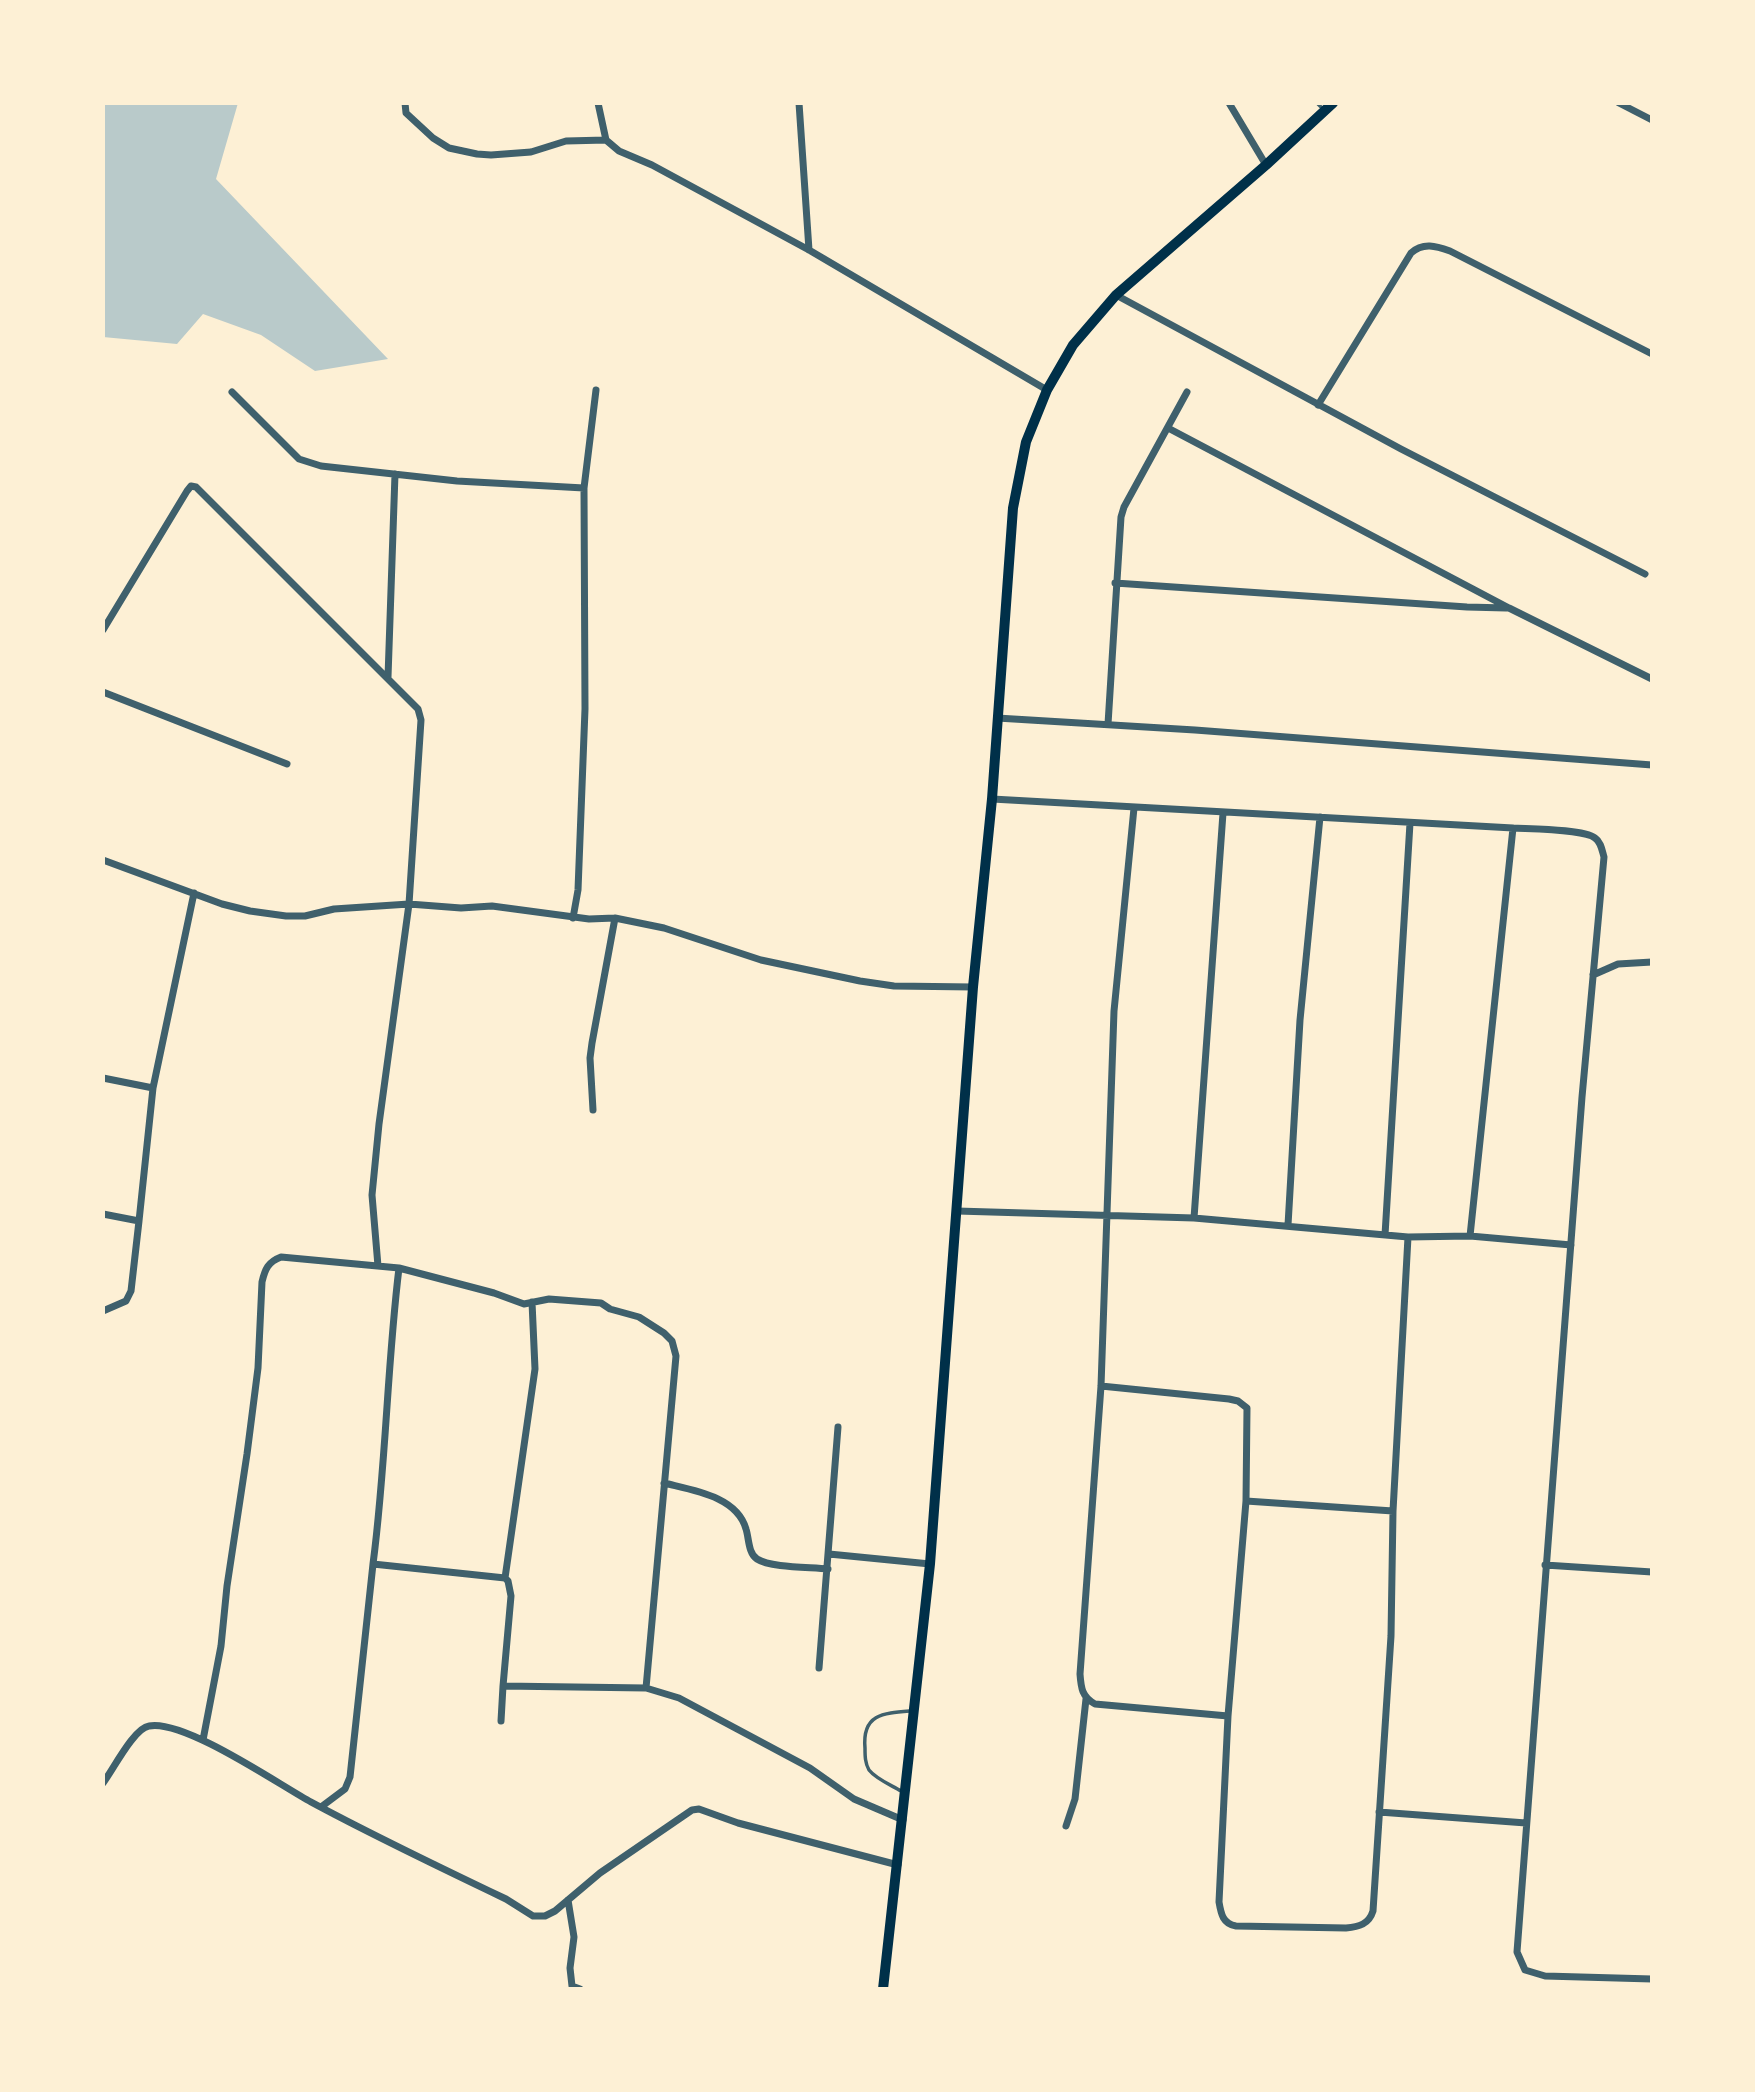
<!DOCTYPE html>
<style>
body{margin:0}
#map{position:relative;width:1755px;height:2092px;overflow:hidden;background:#fdf0d5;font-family:"Asap Condensed",sans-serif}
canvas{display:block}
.frame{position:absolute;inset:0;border:105px solid #fdf0d5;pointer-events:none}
</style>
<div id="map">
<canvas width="1755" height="2092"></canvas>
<div class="frame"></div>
</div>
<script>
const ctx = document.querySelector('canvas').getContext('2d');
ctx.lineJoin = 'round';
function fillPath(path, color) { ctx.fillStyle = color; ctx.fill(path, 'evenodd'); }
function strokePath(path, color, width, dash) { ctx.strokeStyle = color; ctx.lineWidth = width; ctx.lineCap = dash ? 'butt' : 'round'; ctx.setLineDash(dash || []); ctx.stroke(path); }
fillPath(new Path2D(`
 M103,103H238L216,179L388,359L315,371L261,335L203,314L177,344L103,337Z`), '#b9caca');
strokePath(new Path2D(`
 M1317,103L1323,109
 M901,1791C891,1785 876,1779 869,1770C865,1763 865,1756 865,1748C862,1714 883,1713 911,1711`), '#3f606c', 3.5);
strokePath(new Path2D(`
 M405,103L406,113L433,138L449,148L477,154L491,155L531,152L566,141L606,140
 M598,103L606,140L619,151L652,165L809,250L1047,390
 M799,103L809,250
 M1229,103L1266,165
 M1619,103L1652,120
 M1116,295L1401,449L1645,574
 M232,392L299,459L321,466L457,481L584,488
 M1318,405L1411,253C1423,242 1436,246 1450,251L1652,354
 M1168,428L1509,608L1652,679
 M1115,583L1467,607L1506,608
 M103,630L187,491L191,486L196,487L418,709L421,720L409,904L379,1124L372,1195L378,1266
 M388,677L395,474
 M103,692L287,764
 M997,718L1195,730L1652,765
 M1108,724L1121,517L1124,507L1187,392
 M992,799L1513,828C1529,829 1584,829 1595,838C1601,842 1602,850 1604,857L1582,1097L1517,1952L1525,1970L1545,1976L1652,1979
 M1134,808L1114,1011L1101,1386L1080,1674C1081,1688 1082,1697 1095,1704L1228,1716
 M103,860L222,904L250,911L286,916H305L334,909L409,904L461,908L492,906L589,919L615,918L664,928L761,960L860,981L894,986L973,987
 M573,918L578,890L585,709L584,488L596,390
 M1593,975L1618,964L1652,962
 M103,1078L153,1088L194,893
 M593,1110L590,1058L592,1043L615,918
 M957,1211L1194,1218L1408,1237L1470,1236L1571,1245
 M103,1214L139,1221L131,1291L126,1301L103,1311
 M1194,1218L1223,813
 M139,1221L153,1088
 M1288,1225L1300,1020L1320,817
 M1385,1235L1410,823
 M1470,1236L1513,828
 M399,1268C387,1366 386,1465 373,1564L505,1578L508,1581L511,1596L503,1686L646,1688L679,1698L810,1768L854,1799L903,1820
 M1101,1386L1229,1399L1238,1401L1247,1408L1246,1501L1228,1716L1219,1902C1221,1914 1223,1924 1236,1926L1346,1928C1359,1927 1369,1924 1373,1911L1391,1636L1393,1511L1408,1237
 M664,1483C692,1490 737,1496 746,1529C749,1538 748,1553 757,1559C771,1568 810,1567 828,1569
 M1246,1501L1393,1511
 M829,1554L930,1564
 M1545,1565L1652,1572
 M505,1578L535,1369L532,1302
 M819,1668L838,1427
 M501,1721L503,1686
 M203,1740L221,1646L227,1586L247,1454L258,1368L262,1282C265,1269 268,1262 281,1257L399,1268L494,1293L524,1304L549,1299L601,1303L610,1309L639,1317L664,1333L672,1341L676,1356L646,1688
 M103,1783C113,1770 134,1728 149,1726C184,1719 278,1784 311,1802C374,1836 441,1868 506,1899L533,1916H545L555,1911L600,1873L692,1810L699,1809L738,1823L898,1865
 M321,1807L345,1789L350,1777L373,1564
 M1379,1812L1526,1823
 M1066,1826L1075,1799L1086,1699
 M568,1900L574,1937L570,1968L572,1986L580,1989`), '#3f606c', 7);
strokePath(new Path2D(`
 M883,1989L930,1564L973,987L992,799L1013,508L1026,442L1047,390L1073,345L1116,295L1266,165L1333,103`), '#003049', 10);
</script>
